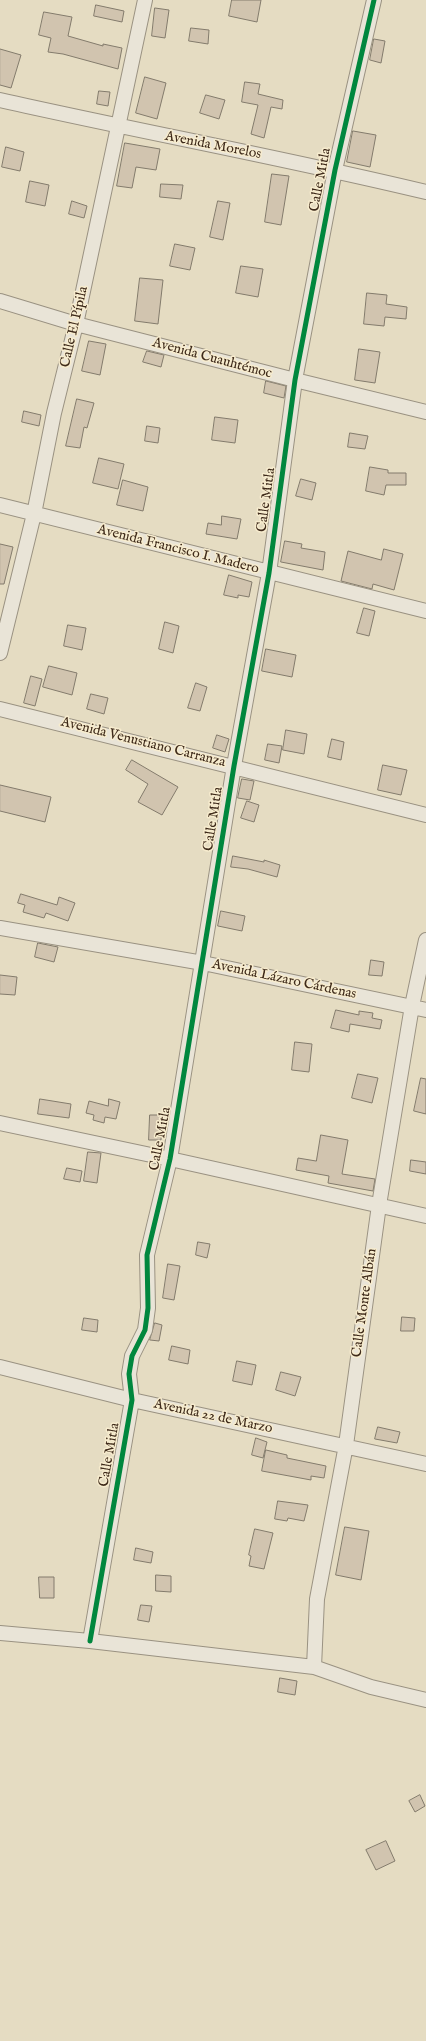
<!DOCTYPE html>
<meta charset="utf-8">
<style>
body{margin:0}
canvas{display:block;background:#e5dcc2}
</style>
<canvas width="426" height="2041"></canvas>
<script>
const ctx = document.querySelector('canvas').getContext('2d');
ctx.lineJoin = 'round';
function fillPath(path, color) { ctx.fillStyle = color; ctx.fill(path, 'evenodd'); }
function strokePath(path, color, width, dash) { ctx.strokeStyle = color; ctx.lineWidth = width; ctx.lineCap = dash ? 'butt' : 'round'; ctx.setLineDash(dash || []); ctx.stroke(path); }
function label(font, color, halo, rows, align = 'center') {
  ctx.font = font + ' "IM FELL English",serif'; ctx.lineWidth = 3; ctx.setLineDash([]); ctx.textBaseline = 'middle'; ctx.strokeStyle = halo; ctx.fillStyle = color; for (const [text, x, y, turn = 0] of rows) {
    ctx.save(); ctx.translate(x, y); ctx.rotate((+turn || 0) * Math.PI / 180); ctx.textAlign = isNaN(turn) ? turn : align; if (halo) ctx.strokeText(text, 0, 0); ctx.fillText(text, 0, 0); ctx.restore();
  }
}
const building = new Path2D(`
 M232,0H261L257,22L229,16Z
 M96,5L124,11L122,22L94,16Z
 M155,8L169,10L165,38L152,36Z
 M44,12L72,17L68,36L103,46V44L122,48L118,69L63,54L48,52L51,38L39,35Z
 M191,28L209,30L208,44L189,41Z
 M374,39L385,41L381,63L370,60Z
 M0,49L21,55L11,88L0,85Z
 M145,77L166,83L157,119L136,113Z
 M245,82L260,84L258,94L283,100L282,109L271,107L264,138L251,134L258,105L242,102Z
 M99,91L110,92L108,106L97,104Z
 M206,95L225,100L219,119L200,113Z
 M353,131L376,135L370,167L347,162Z
 M125,143L160,149L156,170L136,167L132,188L117,186Z
 M6,147L24,152L20,171L2,167Z
 M272,174L289,176L281,225L265,222Z
 M30,181L49,185L45,206L26,202Z
 M161,184L183,185L181,199L160,197Z
 M72,201L87,206L84,218L69,214Z
 M218,201L230,203L223,240L210,237Z
 M175,244L195,248L190,270L170,266Z
 M241,266L263,269L258,297L236,293Z
 M140,278L163,280L158,324L135,321Z
 M367,293L387,295L386,304L407,307L406,319L385,317L384,326L364,324Z
 M89,341L106,344L100,375L82,371Z
 M359,349L380,352L375,383L355,380Z
 M147,351L164,355L161,367L143,362Z
 M266,381L286,386L284,398L264,393Z
 M77,399L94,403L87,428L84,427L80,448L66,446Z
 M24,411L41,415L39,426L22,422Z
 M215,417L238,420L235,443L212,440Z
 M147,426L160,428L158,443L145,441Z
 M350,433L368,436L365,449L348,447Z
 M99,458L124,464L118,489L93,483Z
 M370,467L388,470V473H406V485H386L384,495L366,491Z
 M301,479L316,483L312,500L296,496Z
 M123,480L148,487L143,511L117,505Z
 M222,516L241,519L237,539L206,534L208,523L221,525Z
 M285,541L302,544L301,548L325,552L323,570L281,562Z
 M0,544L13,547L4,584H0Z
 M384,549L403,554L394,590L373,584L372,589L341,581L348,551L381,560Z
 M229,575L252,582L249,597L238,595V598L224,595Z
 M364,608L375,611L369,636L357,633Z
 M165,622L179,626L173,653L159,649Z
 M68,625L86,628L82,650L64,646Z
 M266,649L296,655L292,677L262,671Z
 M49,666L77,673L72,695L43,687Z
 M31,676L42,679L35,706L24,703Z
 M196,683L207,687L200,711L188,708Z
 M91,694L108,698L104,714L87,709Z
 M286,730L307,734L304,754L283,750Z
 M217,735L229,739L225,752L213,748Z
 M332,739L344,742L341,760L328,757Z
 M268,744L282,746L279,763L265,760Z
 M132,760L178,787L162,815L138,802L148,784L126,770Z
 M383,765L407,770L401,795L378,790Z
 M242,779L254,781L250,800L238,798Z
 M0,785L51,797L45,822L0,811Z
 M247,801L259,805L254,822L241,818Z
 M233,856L264,862V860L280,865L277,877L248,869L231,867Z
 M21,894L57,905L59,897L75,903L68,921L46,913L44,918L23,912L25,905L18,903Z
 M221,911L245,916L242,931L218,926Z
 M38,943L58,947L54,962L35,957Z
 M371,960L384,962L382,976L369,975Z
 M0,975L17,977L15,995L0,994Z
 M336,1010L359,1015V1011L373,1013L372,1018L382,1020L380,1029L350,1024L349,1032L331,1028Z
 M295,1042L312,1044L309,1072L292,1070Z
 M358,1074L378,1078L372,1103L352,1098Z
 M421,1078L426,1079V1114L414,1111Z
 M40,1099L71,1104L69,1118L38,1114Z
 M109,1099L120,1102L116,1119L105,1117L104,1123L93,1120L94,1115L86,1113L89,1101L108,1106Z
 M150,1115H162L161,1140H149Z
 M321,1135L348,1140L342,1174L375,1179L373,1191L328,1183L329,1176L296,1170L298,1158L316,1161Z
 M88,1152L101,1153L97,1183L84,1181Z
 M411,1160L426,1162V1174L410,1171Z
 M67,1168L82,1171L80,1182L64,1179Z
 M198,1242L210,1244L207,1258L196,1255Z
 M168,1264L180,1266L174,1300L163,1298Z
 M402,1317L415,1318L414,1331H401Z
 M84,1318L98,1320L97,1332L82,1330Z
 M155,1323L162,1325L159,1341L150,1340Z
 M172,1346L190,1350L188,1364L169,1360Z
 M237,1361L256,1365L252,1385L233,1381Z
 M281,1372L301,1377L295,1396L276,1390Z
 M378,1427L400,1432L397,1443L375,1439Z
 M256,1438L267,1442L263,1458L252,1455Z
 M266,1450L287,1455V1458L326,1466L324,1478L311,1476V1480L262,1471Z
 M278,1501L308,1505L304,1521L288,1518L287,1521L275,1519Z
 M345,1527L369,1531L361,1580L336,1575Z
 M255,1529L273,1533L264,1569L249,1566L251,1556L249,1555Z
 M136,1548L153,1552L151,1563L134,1560Z
 M156,1575L171,1576V1592L156,1591Z
 M39,1577H54V1598H40Z
 M141,1605L152,1606L149,1622L138,1620Z
 M280,1678L297,1681L295,1695L278,1692Z
 M420,1795L425,1806L415,1812L409,1801Z
 M386,1841L395,1861L376,1870L366,1850Z`);
fillPath(building, '#d1c4af');
strokePath(building, '#837b6c', 1);
const street = new Path2D(`
 M0,100C142,132 285,158 426,192
 M0,301L76,324L295,380L426,412
 M0,505L426,611
 M0,653L34,514L54,413L76,324L145,0
 M0,709L426,815
 M0,928L203,963L426,1010
 M0,1123L170,1159L426,1216
 M0,1367L132,1400L426,1464
 M0,1633L90,1641L314,1667L371,1687L426,1700
 M90,1641L132,1400L129,1374L132,1356L145,1330L148,1308L147,1255L170,1159L234,766L269,573L295,380L335,170L374,0
 M314,1667L317,1599L346,1445L379,1205L412,1006L426,940`);
strokePath(street, '#9a9282', 16);
strokePath(street, '#e9e4d7', 14);
strokePath(new Path2D(`
 M90,1641L132,1400L129,1374L132,1356L145,1330L148,1308L147,1255L170,1159L234,766L269,573L295,380L335,170L374,0`), '#00873e', 5);
label('14px', '#3e2a1a', '#f7ecce', [
 ["Avenida Morelos",213,146,11],
 ["Calle Mitla",321,180,-79],
 ["Calle El Pípila",75,327,-77],
 ["Avenida Cuauhtémoc",212,359,15],
 ["Calle Mitla",267,500,-82],
 ["Avenida Francisco I. Madero",178,550,14],
 ["Avenida Venustiano Carranza",143,743,14],
 ["Calle Mitla",214,819,-81],
 ["Avenida Lázaro Cárdenas",284,980,12],
 ["Calle Mitla",161,1139,-79],
 ["Calle Monte Albán",365,1303,-82],
 ["Avenida 22 de Marzo",213,1417,12],
 ["Calle Mitla",110,1455,-80]
]);
</script>
